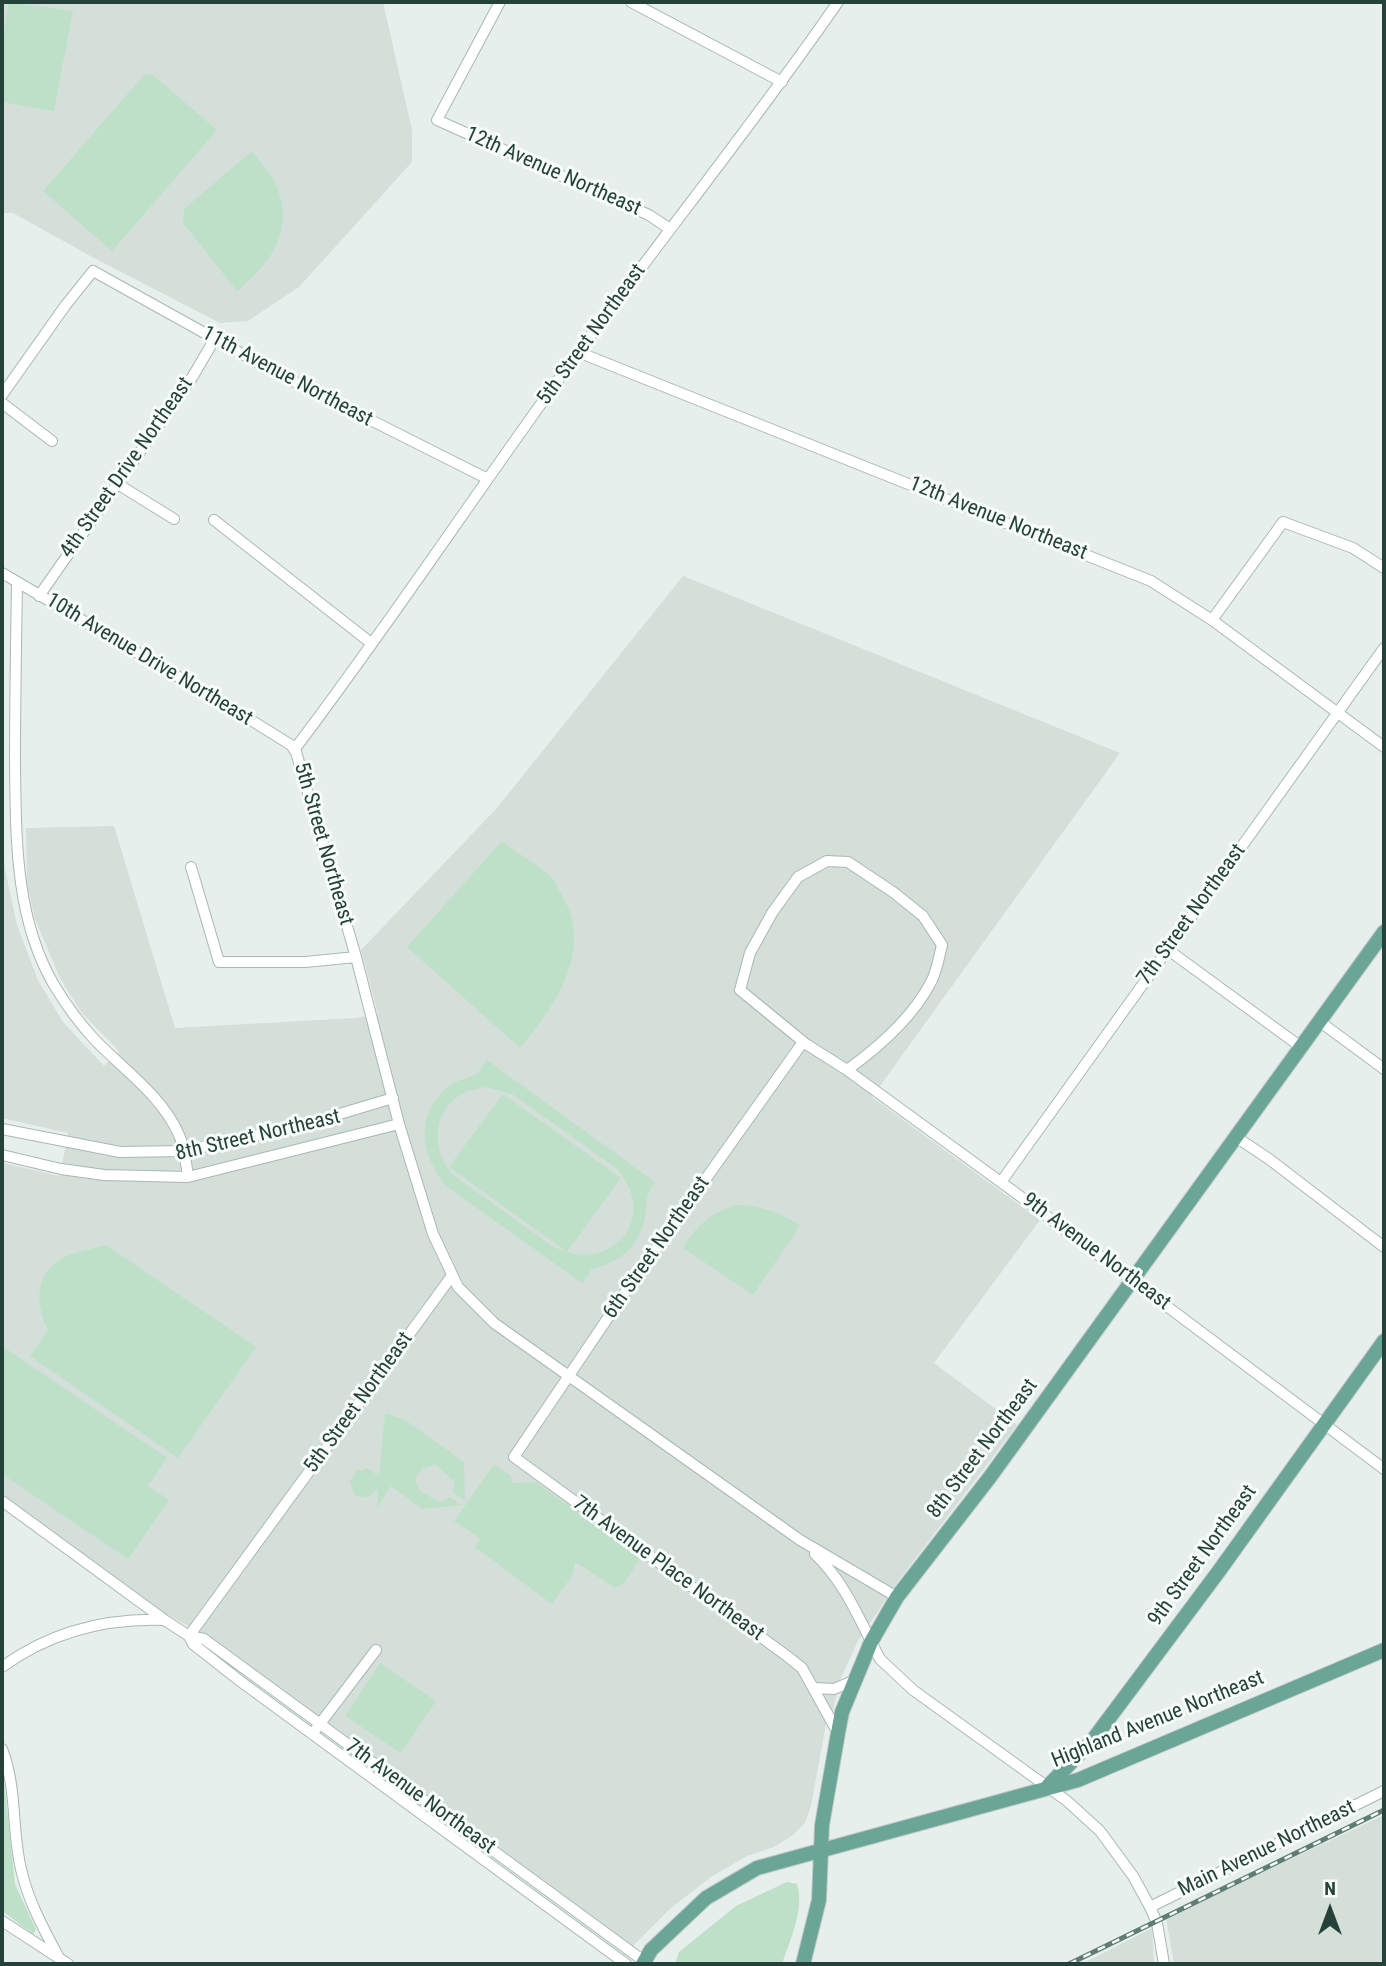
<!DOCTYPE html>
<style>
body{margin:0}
#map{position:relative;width:1386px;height:1966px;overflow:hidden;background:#e6efeb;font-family:"Roboto Condensed",sans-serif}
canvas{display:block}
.frame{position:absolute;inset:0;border:4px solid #24423a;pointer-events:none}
.north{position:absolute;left:1295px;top:1875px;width:70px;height:70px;-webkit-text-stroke:5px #f7fbf9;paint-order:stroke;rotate:0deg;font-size:19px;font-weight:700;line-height:28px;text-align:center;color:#24423a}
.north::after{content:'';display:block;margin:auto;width:24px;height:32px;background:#24423a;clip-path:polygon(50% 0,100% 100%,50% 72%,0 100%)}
</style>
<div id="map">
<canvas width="1386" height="1966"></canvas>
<div class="frame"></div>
<div class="north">N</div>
</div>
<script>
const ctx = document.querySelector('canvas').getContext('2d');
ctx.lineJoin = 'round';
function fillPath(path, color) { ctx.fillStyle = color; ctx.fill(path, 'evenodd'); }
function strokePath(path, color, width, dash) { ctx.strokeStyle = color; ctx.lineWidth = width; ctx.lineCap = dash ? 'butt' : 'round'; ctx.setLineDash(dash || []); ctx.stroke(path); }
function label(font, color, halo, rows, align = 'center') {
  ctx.font = font + ' "Roboto Condensed",sans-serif'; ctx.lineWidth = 6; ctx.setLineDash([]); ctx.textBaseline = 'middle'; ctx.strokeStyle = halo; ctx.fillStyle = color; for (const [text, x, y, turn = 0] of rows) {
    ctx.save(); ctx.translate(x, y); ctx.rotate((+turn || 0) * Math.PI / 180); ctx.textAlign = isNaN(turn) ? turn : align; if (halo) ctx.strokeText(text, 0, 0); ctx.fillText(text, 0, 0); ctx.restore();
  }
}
fillPath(new Path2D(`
 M2,2H383L412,130V162L299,287L248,321L220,323L94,258L13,213H2Z
 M683,576L1120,753L872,1097L1040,1220L934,1363L1017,1425L899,1580L858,1641L840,1680L833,1710L826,1724L811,1806L805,1823L793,1835L774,1847L747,1856L711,1877L671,1908L633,1946L203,1634L166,1614L2,1495V1163L60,1176L68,1133L2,1118V834L5,869L17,925L38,980L63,1022L104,1066L119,1051L81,1012L60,978L35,919L27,883L26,828L114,826L175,1028L355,1018L378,1014L361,950L496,809Z
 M1384,1815V1964H1174L1166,1918Z
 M1152,1928L1154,1964H1082Z`), '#d4dfda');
fillPath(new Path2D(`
 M9,2L73,11L54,111L2,102V41Z
 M145,74L153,75L217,130L112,251L43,191Z
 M252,151C258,160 267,168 272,177C298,225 274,261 237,291L183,223L184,209Z
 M502,841C517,853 535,863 550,876C556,881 559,891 564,899C593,952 554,1008 520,1048L407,947Z
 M487,1060L655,1182C644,1198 648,1201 645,1218C639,1247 620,1262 592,1269L582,1283L446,1186C419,1153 414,1110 452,1084C459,1079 471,1078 477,1073C481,1070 484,1063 487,1060ZM485,1087L512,1094L616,1168C661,1217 612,1277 552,1246L452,1174C431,1150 432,1109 464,1093C470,1090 478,1089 485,1087Z
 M503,1094L621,1178L567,1252L449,1167Z
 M734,1205C760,1205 779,1211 800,1226L753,1295L683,1248C696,1226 710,1214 734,1205Z
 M106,1245L256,1347L178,1458L30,1356L48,1330C36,1307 34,1276 59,1260C72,1252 91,1249 106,1245Z
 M2,1346L167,1458L148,1486L169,1500L128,1559L2,1474Z
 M385,1413L405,1420L464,1462L465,1501L453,1492L455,1482L436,1465L422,1469L415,1478L419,1490L439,1502L444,1501L449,1497L462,1505L422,1509L391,1486L377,1508L378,1489L368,1497L355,1496L350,1482L357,1469L361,1471L367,1468L379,1476Z
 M494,1464L511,1476L512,1483L536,1482L640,1559L624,1583L615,1588L575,1562L573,1574L552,1604L475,1547L481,1539L454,1521Z
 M380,1663L436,1701L401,1753L345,1716Z
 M2,1761L15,1884L36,1930L33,1934L2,1911Z
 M787,1882L797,1884C805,1909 790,1940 782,1964H675L679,1952L736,1906Z`), '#bfe0c8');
const minor = new Path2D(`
 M500,2L437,120L649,215L670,229
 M631,2L782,82
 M578,352L1151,581L1212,620L1384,747
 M2,395L65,306L93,271L271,370L488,479
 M2,403L52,441
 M116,483L174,519
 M214,520L371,643
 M2,573L233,709L291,745L296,752L356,957L399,1124L433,1234L458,1287L494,1323L800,1540L897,1597
 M17,583C16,643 15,703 15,763C16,839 15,918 54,985C66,1005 80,1024 95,1040C124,1070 163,1097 179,1135C185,1148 186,1163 188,1177
 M39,596L193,376L214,340
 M1212,620L1283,522L1353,548L1384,568
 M294,750C392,621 481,485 577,354C663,236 755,122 838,2
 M191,867L219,962H305L356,957
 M1167,949L1301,1047
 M1319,1021L1384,1069
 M803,1042L626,1291L514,1457L787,1656L802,1668L838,1733
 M847,1070C879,1047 913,1017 931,982C937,971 939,957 942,945L923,916L893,892L848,862L827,861L798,877L772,913L750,953L740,990L806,1044L847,1070L1009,1188L1384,1469
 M2,1129L120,1152L184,1151L306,1124L393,1098
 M1236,1137L1269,1159L1384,1247
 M2,1155L61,1169L104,1175L188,1177L399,1124
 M1001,1182L1384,648
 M2,1501L166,1621L189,1636L204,1639L648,1964
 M815,1554C845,1582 861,1623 880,1659L913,1690L1067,1801L1100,1831L1133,1876L1150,1907L1157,1923L1164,1964
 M189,1636L193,1644L240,1681L626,1964
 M189,1636L451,1277
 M2,1667C49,1633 105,1618 164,1620
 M815,1688L834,1689L855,1680
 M316,1729L376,1650
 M2,1749C18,1790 11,1833 22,1873C29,1903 45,1931 59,1958
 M1150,1907L1384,1791
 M2,1921L68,1964`);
const major = new Path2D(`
 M1048,1786L1092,1741L1219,1571L1384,1341
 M643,1964L651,1950L706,1898L757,1868L1078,1780L1384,1650
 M803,1964L819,1900L822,1825L838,1733L842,1712L871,1642L897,1597L990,1477L1384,932`);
strokePath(minor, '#a8b8b2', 12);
strokePath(major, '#c2cac8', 16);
strokePath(minor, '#fff', 10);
strokePath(major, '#6aa596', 14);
const rail = new Path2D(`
 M1069,1964L1384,1810`);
strokePath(rail, '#5f7d75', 5);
strokePath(rail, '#f7fbf9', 2.5, [8]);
label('21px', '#24423a', '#f7fbf9', [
 ["12th Avenue Northeast",553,172,24],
 ["5th Street Northeast",592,335,-54],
 ["11th Avenue Northeast",287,377,28],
 ["4th Street Drive Northeast",127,468,-55],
 ["12th Avenue Northeast",998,519,22],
 ["10th Avenue Drive Northeast",149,660,31],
 ["5th Street Northeast",323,844,74],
 ["7th Street Northeast",1192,915,-54],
 ["8th Street Northeast",258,1136,-13],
 ["6th Street Northeast",657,1248,-55],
 ["9th Avenue Northeast",1096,1252,37],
 ["5th Street Northeast",359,1403,-54],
 ["8th Street Northeast",983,1449,-53],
 ["9th Street Northeast",1203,1556,-54],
 ["7th Avenue Place Northeast",668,1569,36],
 ["Highland Avenue Northeast",1158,1720,-22],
 ["7th Avenue Northeast",420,1797,36],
 ["Main Avenue Northeast",1267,1849,-26]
]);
</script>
